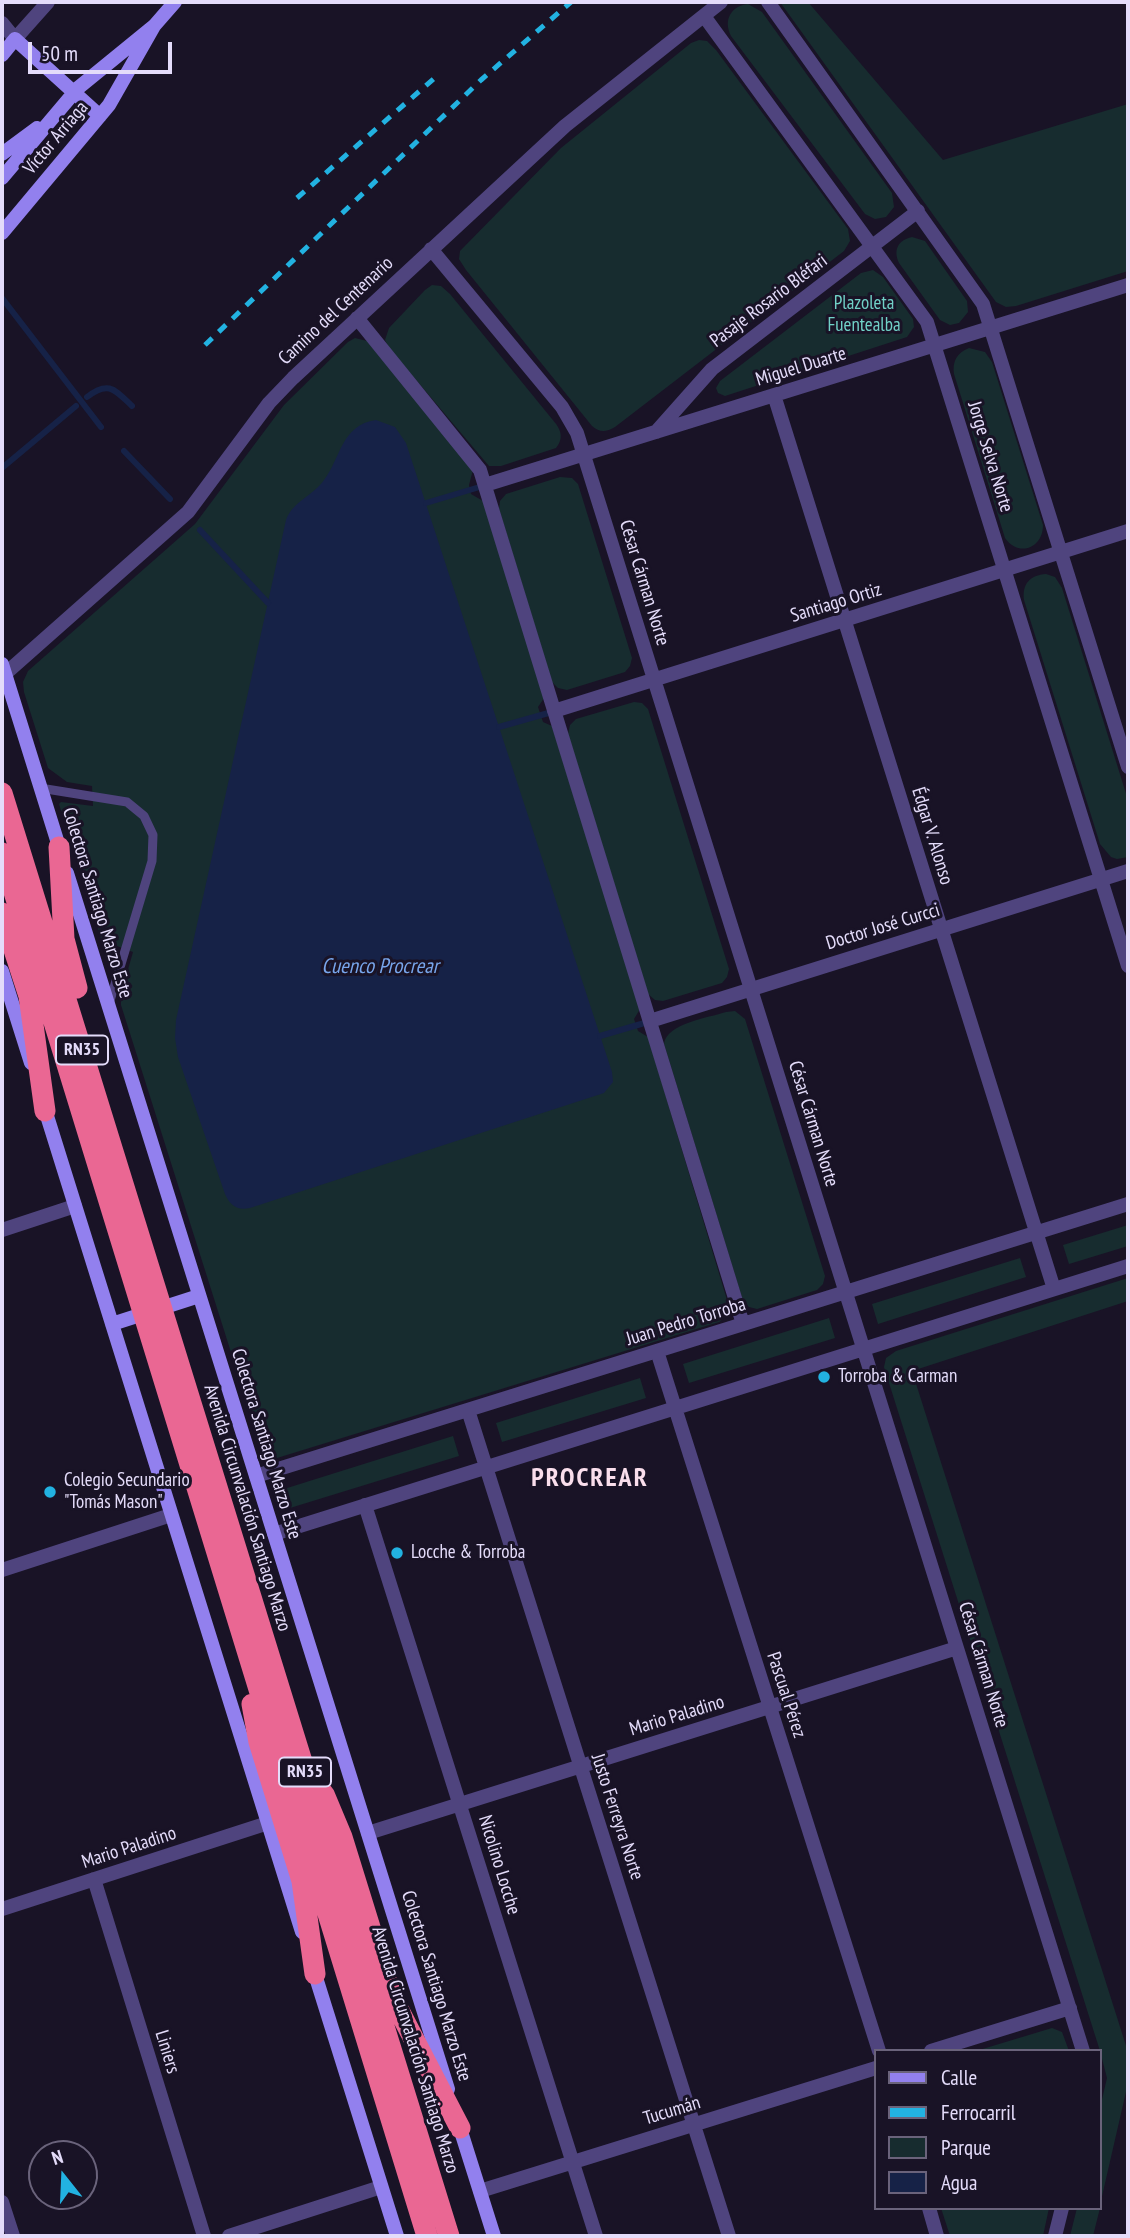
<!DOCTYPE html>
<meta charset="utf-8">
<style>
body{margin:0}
#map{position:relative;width:1130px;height:2238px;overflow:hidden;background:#191326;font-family:"PT Sans Narrow",sans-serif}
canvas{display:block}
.frame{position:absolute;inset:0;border:4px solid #e4dcfa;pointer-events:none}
.legend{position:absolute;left:874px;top:2049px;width:228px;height:161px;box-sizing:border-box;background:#191326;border:2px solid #6a637b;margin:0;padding:9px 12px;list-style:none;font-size:21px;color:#e4dcfa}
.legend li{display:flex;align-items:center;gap:14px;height:35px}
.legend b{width:35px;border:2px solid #6a637b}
.north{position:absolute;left:28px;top:2140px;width:70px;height:70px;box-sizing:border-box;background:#191326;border:2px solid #6a637b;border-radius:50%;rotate:342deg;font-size:19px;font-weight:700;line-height:28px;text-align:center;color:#e4dcfa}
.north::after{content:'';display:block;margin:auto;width:24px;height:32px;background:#22b2e1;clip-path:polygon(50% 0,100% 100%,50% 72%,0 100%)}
.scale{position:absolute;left:28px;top:42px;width:144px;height:32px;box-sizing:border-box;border:4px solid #e4dcfa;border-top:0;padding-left:9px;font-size:21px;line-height:24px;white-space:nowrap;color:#e4dcfa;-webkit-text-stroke:5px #191326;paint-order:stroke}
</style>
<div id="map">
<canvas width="1130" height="2238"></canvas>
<div class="frame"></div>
<ul class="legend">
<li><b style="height:9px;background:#9280ee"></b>Calle</li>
<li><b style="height:9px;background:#22b2e1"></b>Ferrocarril</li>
<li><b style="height:19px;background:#172c2f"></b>Parque</li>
<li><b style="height:19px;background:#162247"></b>Agua</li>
</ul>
<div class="north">N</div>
<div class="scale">50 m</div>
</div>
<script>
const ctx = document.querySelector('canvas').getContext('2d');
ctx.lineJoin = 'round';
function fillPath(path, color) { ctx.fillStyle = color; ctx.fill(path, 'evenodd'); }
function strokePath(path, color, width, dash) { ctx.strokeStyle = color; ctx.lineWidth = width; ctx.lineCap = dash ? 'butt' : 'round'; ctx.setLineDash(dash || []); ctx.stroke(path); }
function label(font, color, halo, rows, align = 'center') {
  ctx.font = font + ' "PT Sans Narrow",sans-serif'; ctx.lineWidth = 6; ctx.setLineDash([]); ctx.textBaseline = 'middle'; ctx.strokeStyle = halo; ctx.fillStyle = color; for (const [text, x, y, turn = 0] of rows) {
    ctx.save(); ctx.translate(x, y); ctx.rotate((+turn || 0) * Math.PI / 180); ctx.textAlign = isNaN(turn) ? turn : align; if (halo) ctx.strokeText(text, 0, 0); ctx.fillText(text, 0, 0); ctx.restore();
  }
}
fillPath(new Path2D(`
 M780,2H808L943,160L1128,104V271L1016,306L1006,307L996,302Z
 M748,4L762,12L892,193L894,207L886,217L875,219L865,214L731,36C723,20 731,6 748,4Z
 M699,40L707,41L716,50L848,229L850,241L844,251L615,427C606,432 600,433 592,426L466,270L459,259L460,251L561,148L691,43Z
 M912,237L925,241L967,301L968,312L959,323L950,325L940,320L899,263C893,250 898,240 912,237Z
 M873,270L883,277L913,319L914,327L907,337L725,396L718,393L716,388L720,381L861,273Z
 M432,285L441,286L450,294L552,419C560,428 565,437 556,448L501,466H489L389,348L385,340L389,328L425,290Z
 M355,338L367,341L473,470L469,485L471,494L483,501L544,698L538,707L543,722L552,726L640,1009L634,1019L638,1031L648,1037L730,1310L726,1317L719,1322L277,1458L269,1457L261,1447L121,1005V994L133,952L117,946L109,958H107L59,804L61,802L93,806L92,786L67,782L48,768L24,692L23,682L28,671L195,524L284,405L348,342Z
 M969,348L985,352L992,362L1043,525C1043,549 1018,557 1005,538L954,374C952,361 957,353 969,348Z
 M560,477L572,478L578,484L632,658L630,666L625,672L567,690L558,688L552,682L499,509L500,501L506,494Z
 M1046,574L1055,577L1062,588L1128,800V857L1117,859L1111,857L1100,844L1024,600C1022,584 1030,575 1046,574Z
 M634,702L642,703L648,709L729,969L727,977L722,983L663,1001L655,1000L648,994L568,734L570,725L576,719Z
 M735,1011L745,1019L825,1276L823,1284L817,1290L757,1309L749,1307L743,1301L664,1044C667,1023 708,1018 726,1012Z
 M1128,1225V1246L1069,1264L1063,1245Z
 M1020,1258L1026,1277L878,1324L872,1304Z
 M1128,1278V1301L912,1371L1128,2052V2083L1100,2205V2108L1107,2078L1100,2051L884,1367L886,1358L896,1351Z
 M829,1318L835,1338L689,1383L683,1364Z
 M640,1378L646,1398L502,1442L496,1423Z
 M453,1436L459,1456L290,1508L284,1489Z
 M1052,2028L1062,2032L1069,2051H976Z
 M941,2208H1049L1043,2236H950Z
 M1077,2208H1100L1093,2236H1070Z`), '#172c2f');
fillPath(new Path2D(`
 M376,420L395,427L406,443L612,1072L613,1082L604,1093L250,1208C237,1211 230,1205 225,1194L178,1057L175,1038L176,1020L286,520C293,501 313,496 324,480C341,458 341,425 376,420Z`), '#162247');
strokePath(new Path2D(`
 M2,298L101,427
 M87,397C109,380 115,390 132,406
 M124,451L170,499
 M2,468L76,406
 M426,503L483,486
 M200,530L268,603
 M499,727L552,712
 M600,1036L648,1022`), '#162247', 6);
strokePath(new Path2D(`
 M40,788L127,802L144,816L153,835L152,861L109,1004`), '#4f447e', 9);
strokePath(new Path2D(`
 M768,2L983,304L1128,767
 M704,16L927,322L1128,966
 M2,23L15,39L48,2
 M431,249L562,407L577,433L1083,2051
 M357,318L480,470L743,1324
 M774,395L1054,1289
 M656,432L712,369L918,211
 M485,485L1128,285
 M5,674L188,512L269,403L293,378L565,126L721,2
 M554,711L1128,531
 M650,1021L1128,871
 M2,1230L75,1206
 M657,1351L879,2051
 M468,1410L729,2236
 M256,1476L1128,1204
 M365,1505L596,2236
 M274,1534L1128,1266
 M2,1570L171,1515
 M368,1833L957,1648
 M94,1879L204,2236
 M2,1909L268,1823
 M931,2051L1070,2008
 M480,2191L876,2068
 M2,2202L13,2236
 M929,2208L937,2236
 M229,2236L381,2187
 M1055,2236L1062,2208`), '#4f447e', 14);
strokePath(new Path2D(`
 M2,55L15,39L100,116
 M2,154L37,128
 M2,178L78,88L154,26L175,2
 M2,233L109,105L154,26
 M2,664L61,853
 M67,873L448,2089
 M2,971L31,1063
 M43,1103L302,1932
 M112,1324L199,1296
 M313,1968L397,2236
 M458,2122L494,2236`), '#9280ee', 14);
strokePath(new Path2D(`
 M2,793L449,2236
 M59,847L64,939L77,988
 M2,853L427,2236
 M2,913L29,996L45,1111
 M252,1704L259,1742L302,1881L315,1974
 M324,1794L342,1837L391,1995L460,2128`), '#ea6793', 21);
strokePath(new Path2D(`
 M297,198L438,75
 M205,345L481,80L571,2`), '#22b2e1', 5, [10, 9]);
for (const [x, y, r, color] of [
 [824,1377,7,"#22b2e1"],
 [50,1492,7,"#22b2e1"],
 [397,1553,7,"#22b2e1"]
]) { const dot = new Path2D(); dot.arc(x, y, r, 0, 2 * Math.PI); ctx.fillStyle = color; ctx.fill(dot); strokePath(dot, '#191326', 2.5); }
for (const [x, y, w] of [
 [82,1050,52],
 [305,1772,52]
]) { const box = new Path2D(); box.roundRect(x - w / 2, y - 14.5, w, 29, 5); ctx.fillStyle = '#191326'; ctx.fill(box); strokePath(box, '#e4dcfa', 2); }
label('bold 18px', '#e4dcfa', null, [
 ["RN35",82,1050],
 ["RN35",305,1772]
]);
label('19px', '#e4dcfa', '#191326', [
 ["Víctor Arriaga",56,138,-50],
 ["Pasaje Rosario Bléfari",769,301,-37],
 ["Camino del Centenario",336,311,-43],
 ["Miguel Duarte",801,367,-17],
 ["Jorge Selva Norte",990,457,73],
 ["César Cárman Norte",644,583,73],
 ["Santiago Ortiz",836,603,-17],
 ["Édgar V. Alonso",932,836,73],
 ["Colectora Santiago Marzo Este",97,903,73],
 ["Doctor José Curcci",883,927,-17],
 ["César Cárman Norte",813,1124,73],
 ["Juan Pedro Torroba",686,1322,-17],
 ["Colectora Santiago Marzo Este",266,1444,73],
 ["Avenida Circunvalación Santiago Marzo",247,1508,73],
 ["César Cárman Norte",983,1665,73],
 ["Pascual Pérez",786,1695,72],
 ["Mario Paladino",677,1716,-17],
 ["Justo Ferreyra Norte",617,1817,72],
 ["Mario Paladino",129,1848,-18],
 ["Nicolino Locche",499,1865,73],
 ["Colectora Santiago Marzo Este",436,1986,73],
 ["Avenida Circunvalación Santiago Marzo",415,2050,73],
 ["Liniers",167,2052,73],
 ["Tucumán",672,2111,-17]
]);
label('19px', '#71d1c7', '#191326', [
 ["Plazoleta",864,304],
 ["Fuentealba",864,326]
]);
label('19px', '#e4dcfa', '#191326', [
 ["Torroba & Carman",838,1377],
 ["Colegio Secundario",64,1481],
 ["\"Tomás Mason\"",64,1503],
 ["Locche & Torroba",411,1553]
], 'left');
label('italic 21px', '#78a6ec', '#191326', [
 ["Cuenco Procrear",380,967]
]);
ctx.letterSpacing = '2px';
label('bold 26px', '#fadeec', '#191326', [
 ["PROCREAR",590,1479]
]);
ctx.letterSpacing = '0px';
</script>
